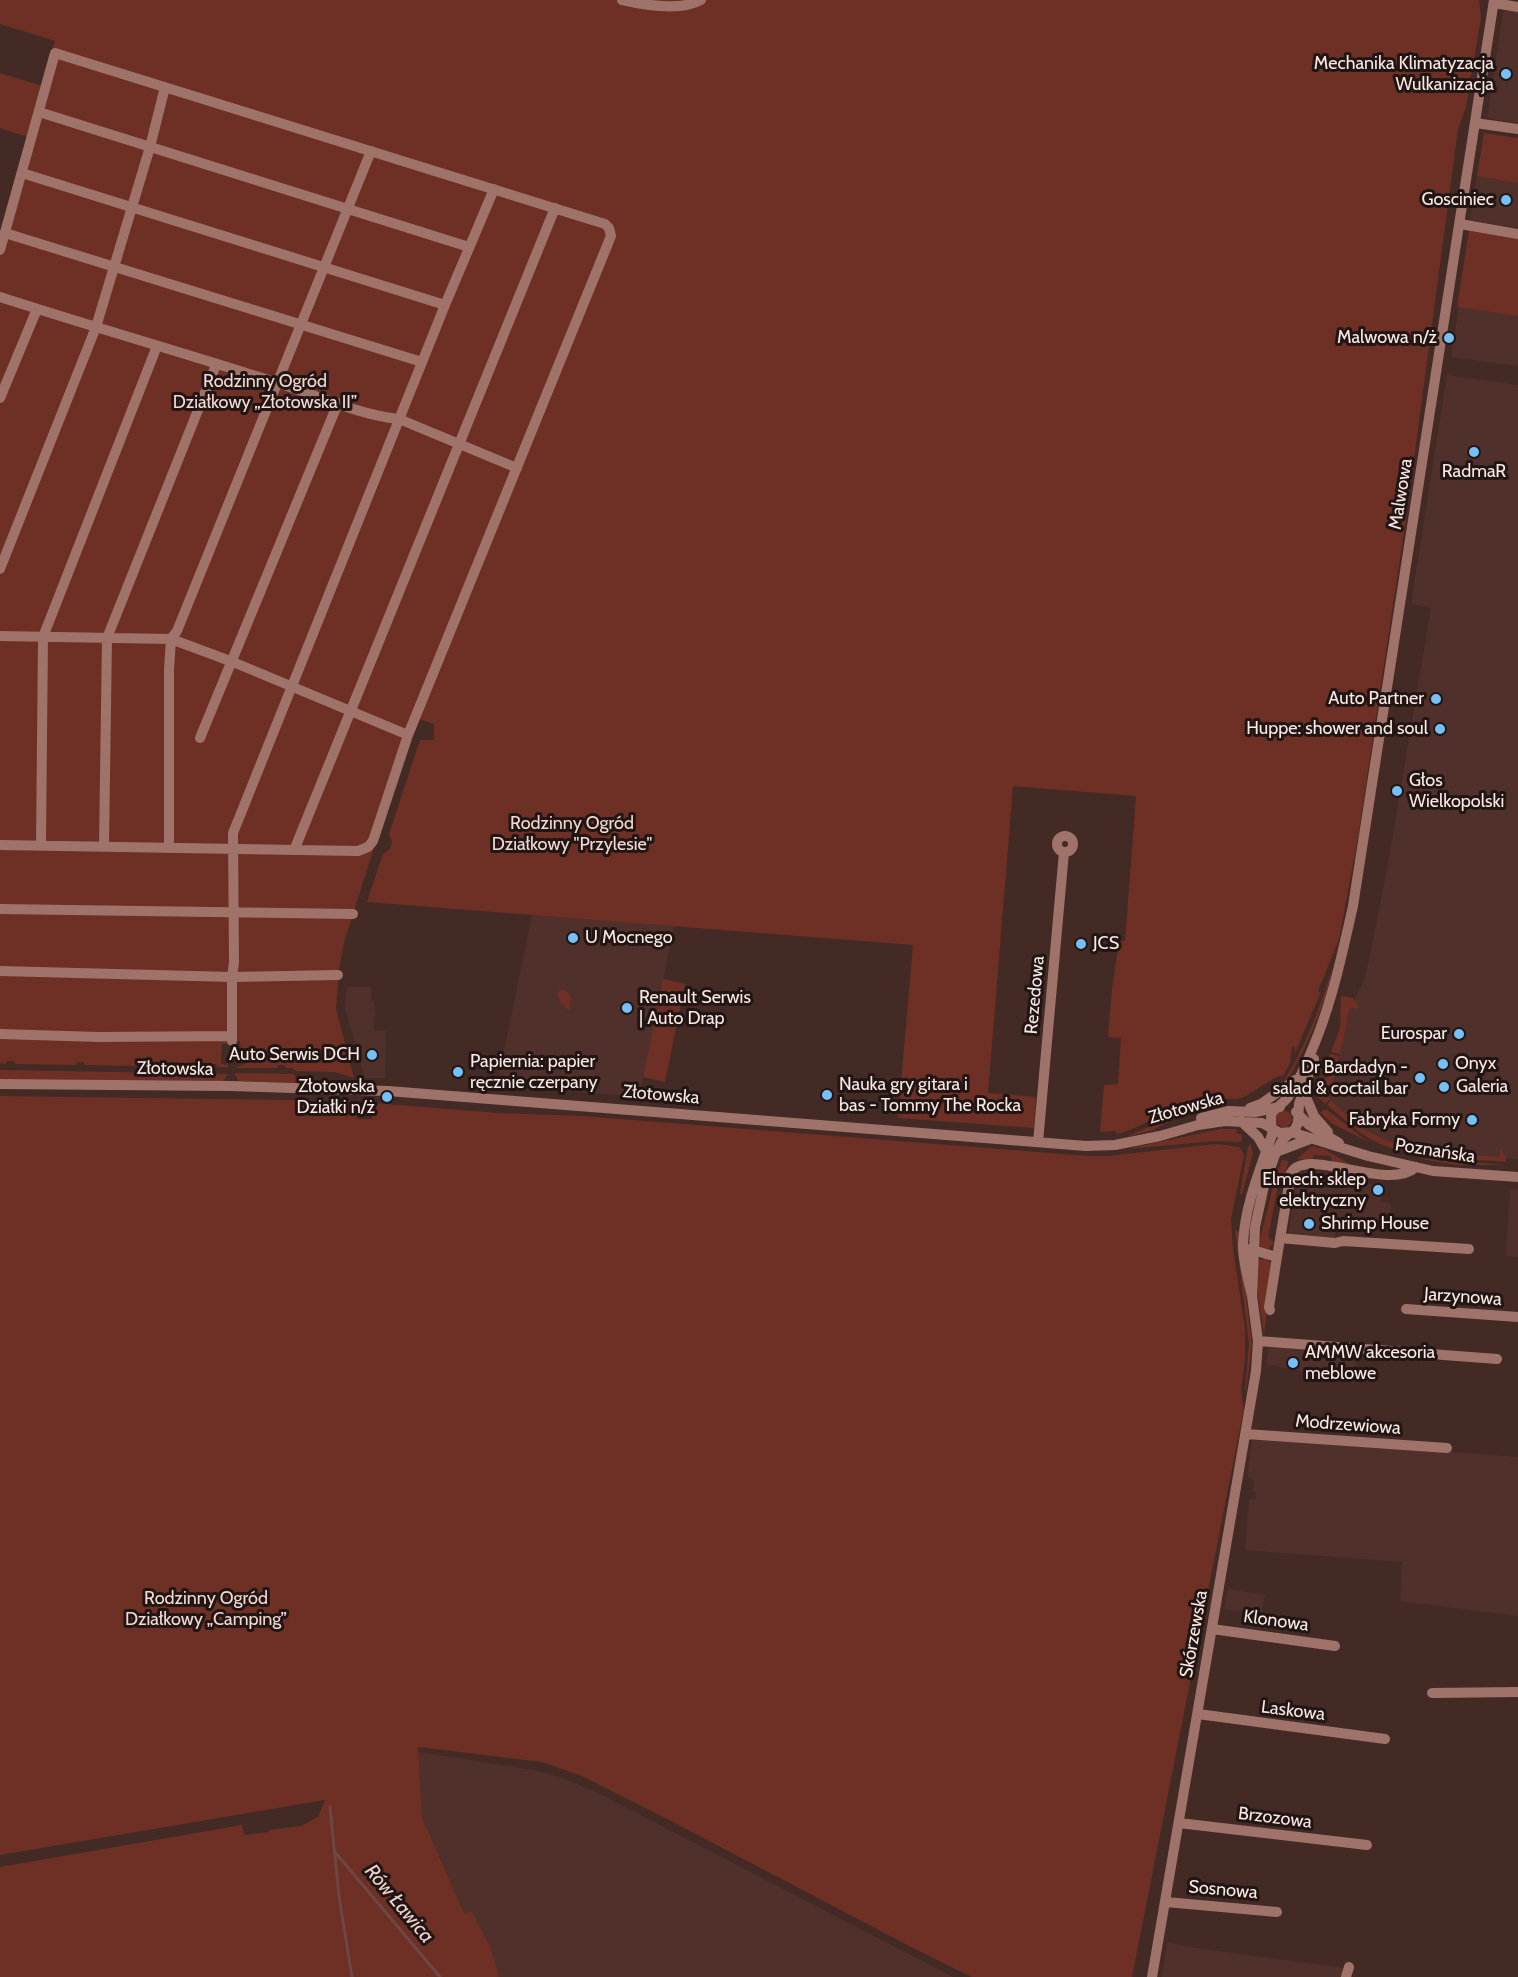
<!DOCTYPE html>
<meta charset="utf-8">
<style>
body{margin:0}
canvas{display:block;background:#432a25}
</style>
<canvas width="1518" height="1977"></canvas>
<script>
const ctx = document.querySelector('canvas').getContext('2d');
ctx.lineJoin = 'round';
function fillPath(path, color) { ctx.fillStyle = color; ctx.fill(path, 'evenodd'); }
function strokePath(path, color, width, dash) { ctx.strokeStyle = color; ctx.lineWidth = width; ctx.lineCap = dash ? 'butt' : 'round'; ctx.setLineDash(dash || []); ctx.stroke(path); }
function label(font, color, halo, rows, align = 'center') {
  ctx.font = font + ' Cabin,sans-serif'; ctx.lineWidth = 6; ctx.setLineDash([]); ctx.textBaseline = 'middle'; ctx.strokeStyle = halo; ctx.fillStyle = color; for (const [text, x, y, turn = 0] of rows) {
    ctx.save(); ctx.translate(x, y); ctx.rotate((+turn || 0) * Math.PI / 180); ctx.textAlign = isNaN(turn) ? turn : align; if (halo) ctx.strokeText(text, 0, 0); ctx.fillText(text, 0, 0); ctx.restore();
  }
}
fillPath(new Path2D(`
 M1510,9L1518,10V123L1487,118L1491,93L1498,94L1499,87L1492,85L1503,12Z
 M1477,176L1518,183V228L1470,220Z
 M1459,307L1518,316V366L1451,357Z
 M1447,375L1518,385V1159L1408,1150L1363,1129L1329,1100L1350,1007L1364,981L1368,965L1388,864L1431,608L1411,604Z
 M532,915L674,926L639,1097L497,1085Z
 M347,987H371V1001H374L376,1016L373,1017L374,1031H386L385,1078H365L345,1008Z
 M1305,1171L1336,1174L1354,1177L1360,1183L1382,1185L1380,1202L1391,1203L1389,1221L1336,1217L1335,1239L1288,1236L1297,1178Z
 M1510,1189L1518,1190V1257L1506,1256Z
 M1269,1347L1356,1353L1355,1380L1331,1377L1266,1364Z
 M1253,1437L1518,1457V1616L1400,1601L1402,1562L1245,1550L1249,1499H1256V1492L1253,1491L1254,1481L1247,1476Z
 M1228,1589L1265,1595L1261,1614L1224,1609Z
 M418,1752L539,1771L565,1779L598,1793L953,1977H499L491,1948L472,1912L465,1914L422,1817Z
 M1167,1942L1195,1948L1344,1968L1341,1977H1162Z`), '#50302a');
fillPath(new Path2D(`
 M0,0H1479L1481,17L1466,107L1458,129L1406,519L1357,843L1339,939L1318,991L1321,993L1318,999L1294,1055L1295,1047H1292L1290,1063L1283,1076L1276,1077L1246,1096L1238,1099H1224L1223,1096L1205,1098V1101L1173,1111L1125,1132L1116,1134V1131L1100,1132L1104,1085L1118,1084L1121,1038L1108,1037L1112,989L1119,941H1125L1136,796L1013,786L988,1093L1036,1097L1034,1128L898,1118L913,945L367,902L383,854L390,849L392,842L389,834L420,740H434V724L419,719L380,829L344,942L339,969L336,1009L354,1078L335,1072L296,1071L292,1068H286L284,1065H278L277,1068H235L247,1063L241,1055L240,1041H229L228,1044H222L221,1064L228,1065V1067H217L216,1064H210L208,1067L146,1066L145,1063H138L137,1066L85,1065L83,1062H77L76,1065L15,1064L14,1061H7L6,1064L0,1063V237L28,137L0,128V73L42,86L55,41L0,24Z
 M1484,133L1518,138V183L1477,176Z
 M1469,231L1518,239V316L1457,307Z
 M1331,972C1327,1001 1303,1056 1287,1080L1285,1079C1305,1047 1320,1008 1331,972Z
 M663,979L685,984L665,1082L643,1077Z
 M560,990H565L571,996L570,1011L561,1004L557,994Z
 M1341,996L1353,998L1358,1006L1357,1009L1350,1007L1340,1054L1331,1052L1340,1029Z
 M1330,1054L1339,1056L1336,1070L1321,1078Z
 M0,1070L228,1074L223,1081L0,1079Z
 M234,1073L293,1074L296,1076L295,1083L239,1081Z
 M1335,1073L1329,1100L1326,1104L1317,1097L1316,1092L1320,1081Z
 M0,1096L356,1101L357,1119H372L373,1103L497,1113L582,1116L1088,1156H1108L1216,1144L1240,1147L1244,1155L1231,1219L1233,1248L1245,1329V1360L1241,1390L1244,1412L1243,1413L1132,1977H972L917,1950L671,1821L582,1776L542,1762L418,1747L422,1817L464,1913L472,1912L491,1948L499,1977H0V1867L242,1825L244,1835L269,1832V1830L301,1826L318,1817L325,1800L0,1855Z
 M1331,1101L1363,1129L1408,1150L1499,1157L1500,1150H1503V1153L1506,1158V1162C1462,1157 1413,1161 1372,1140C1356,1131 1342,1117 1327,1105Z
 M1323,1110H1327L1367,1141L1333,1124L1321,1113Z
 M1276 1119a8 8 0 1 1 16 0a8 8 0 1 1-16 0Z
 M1175,1115L1176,1118L1153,1130L1126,1137Z
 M1221,1129H1237L1236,1133L1242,1135V1140L1238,1142L1215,1141L1126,1149Z
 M1251,1144L1253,1154L1242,1194H1240L1248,1146Z
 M1312,1146L1324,1149L1351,1165L1334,1163L1331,1160V1156L1314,1155L1312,1160L1297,1159Z
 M1416,1158L1506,1165H1456Z
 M1282,1160L1288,1161L1284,1182L1278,1185L1268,1237L1274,1243L1268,1249L1260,1247L1259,1243L1276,1175Z
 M1235,1230L1238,1231L1252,1344L1246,1391L1245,1390L1249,1344Z
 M1261,1259H1266L1272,1264L1264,1335L1257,1290L1258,1262Z`), '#6e3025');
strokePath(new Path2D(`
 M330,1807L339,1896L352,1977
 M335,1852L440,1977`), '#6d4744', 3);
strokePath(new Path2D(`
 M622,0C644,5 682,11 701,0
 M1494,3L1518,7
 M39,112L469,247
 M1475,123L1518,129
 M22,173L445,305
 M1460,224L1518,234
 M5,233L422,362
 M0,250L55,53L605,224L609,228L611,236L408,735L373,841L368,847L358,851L0,845
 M0,297C93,327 188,354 281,384C319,396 359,415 399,419L517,468
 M0,398L37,309
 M0,569L96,327L150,147L165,87
 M0,636L171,639L233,662L408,735
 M200,738L338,403
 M1057 844a8 8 0 1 1 16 0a8 8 0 1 1-16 0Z
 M41,845L43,637L157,346
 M104,846L107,638L216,365
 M169,847V670L171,639L177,631L371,151
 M295,848L555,208
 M0,909L353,914
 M0,971L232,977L338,975
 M0,1034L99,1037L232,1036
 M232,1041V977L234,962L233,833L445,305L494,189
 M0,1084L231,1086L388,1091L1086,1146L1115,1145L1160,1136L1198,1125L1225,1121L1262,1123L1280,1133L1291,1132L1368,1156L1433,1171L1518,1177
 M1303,1090L1314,1116L1328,1132
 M1250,1108L1261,1104L1295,1080
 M1296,1112L1309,1125L1339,1143
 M1201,1118L1228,1111L1255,1112L1280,1107
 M1241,1121L1258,1137L1266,1151
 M1038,1142L1064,852
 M1276,1152L1310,1139
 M1280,1238L1335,1243L1343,1241L1469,1249
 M1249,1249L1277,1257L1269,1307L1270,1310
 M1277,1257L1291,1173C1306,1145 1387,1193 1416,1167
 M1252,1296C1248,1279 1243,1262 1243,1245C1244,1208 1260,1169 1272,1135C1273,1128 1269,1120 1272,1113C1276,1107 1284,1103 1288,1097C1301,1079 1310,1055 1318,1035C1334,993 1343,950 1353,906L1494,0
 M1406,1309L1518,1317
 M1258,1341L1497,1359
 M1246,1434L1447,1448
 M1212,1629L1335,1646
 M1432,1693L1518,1692
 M1198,1714L1385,1739
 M1179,1823L1367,1845
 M1166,1902L1277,1912
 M1152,1977L1256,1371L1258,1341L1252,1296L1255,1227L1264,1186L1276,1152L1283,1139L1295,1129L1298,1123L1299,1104L1314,1059
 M1346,1977L1349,1967`), '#9f736a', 10);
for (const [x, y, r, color] of [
 [1506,74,6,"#75c0f6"],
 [1506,200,6,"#75c0f6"],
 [1449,338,6,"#75c0f6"],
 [1474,452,6,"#75c0f6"],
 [1436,699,6,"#75c0f6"],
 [1440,729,6,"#75c0f6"],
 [1397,791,6,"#75c0f6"],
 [573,938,6,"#75c0f6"],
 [1081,944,6,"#75c0f6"],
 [627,1008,6,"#75c0f6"],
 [1459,1034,6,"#75c0f6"],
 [372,1055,6,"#75c0f6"],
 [1443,1064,6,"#75c0f6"],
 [458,1072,6,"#75c0f6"],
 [1420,1078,6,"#75c0f6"],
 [1444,1087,6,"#75c0f6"],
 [827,1095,6,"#75c0f6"],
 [387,1097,6,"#75c0f6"],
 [1472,1120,6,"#75c0f6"],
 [1378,1190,6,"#75c0f6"],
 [1309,1224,6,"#75c0f6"],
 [1293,1363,6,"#75c0f6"]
]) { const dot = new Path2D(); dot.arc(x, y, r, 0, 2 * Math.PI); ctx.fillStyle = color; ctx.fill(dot); strokePath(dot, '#211614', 2); }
label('18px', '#f9e8e4', '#211614', [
 ["Mechanika Klimatyzacja",1494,64],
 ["Wulkanizacja",1494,85],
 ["Gosciniec",1494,200],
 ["Malwowa n/ż",1437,338],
 ["RadmaR",1474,472,"center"],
 ["Auto Partner",1424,699],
 ["Huppe: shower and soul",1428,729],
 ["Głos",1409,781,"left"],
 ["Wielkopolski",1409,802,"left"],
 ["U Mocnego",585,938,"left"],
 ["JCS",1093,944,"left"],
 ["Renault Serwis",639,998,"left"],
 ["| Auto Drap",639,1019,"left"],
 ["Eurospar",1447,1034],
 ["Auto Serwis DCH",360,1055],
 ["Papiernia: papier",470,1062,"left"],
 ["ręcznie czerpany",470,1083,"left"],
 ["Onyx",1455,1064,"left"],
 ["Dr Bardadyn -",1408,1068],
 ["salad & coctail bar",1408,1089],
 ["Nauka gry gitara i",839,1085,"left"],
 ["bas - Tommy The Rocka",839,1106,"left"],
 ["Złotowska",375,1087],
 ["Działki n/ż",375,1108],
 ["Galeria",1456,1087,"left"],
 ["Fabryka Formy",1460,1120],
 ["Elmech: sklep",1366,1180],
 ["elektryczny",1366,1201],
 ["Shrimp House",1321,1224,"left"],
 ["AMMW akcesoria",1305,1353,"left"],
 ["meblowe",1305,1374,"left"]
], 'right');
label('18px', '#f4d9d3', '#211614', [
 ["Rodzinny Ogród",265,382],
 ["Działkowy „Złotowska II”",265,403],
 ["Rodzinny Ogród",572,824],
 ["Działkowy \"Przylesie\"",572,845],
 ["Rodzinny Ogród",206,1599],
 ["Działkowy „Camping”",206,1620]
]);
label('18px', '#f9e8e4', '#211614', [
 ["Malwowa",1401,494,-81],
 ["Rezedowa",1035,995,-85],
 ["Złotowska",175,1069,1],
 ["Złotowska",661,1095,5],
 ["Złotowska",1186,1108,-16],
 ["Poznańska",1435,1151,9],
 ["Jarzynowa",1463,1297,4],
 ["Modrzewiowa",1348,1425,4],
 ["Klonowa",1276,1621,8],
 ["Skórzewska",1194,1634,-80],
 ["Laskowa",1293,1711,7],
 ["Brzozowa",1275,1818,7],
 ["Sosnowa",1223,1890,5]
]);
label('italic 20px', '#efd3ce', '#211614', [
 ["Rów Ławica",399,1904,50]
]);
</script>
